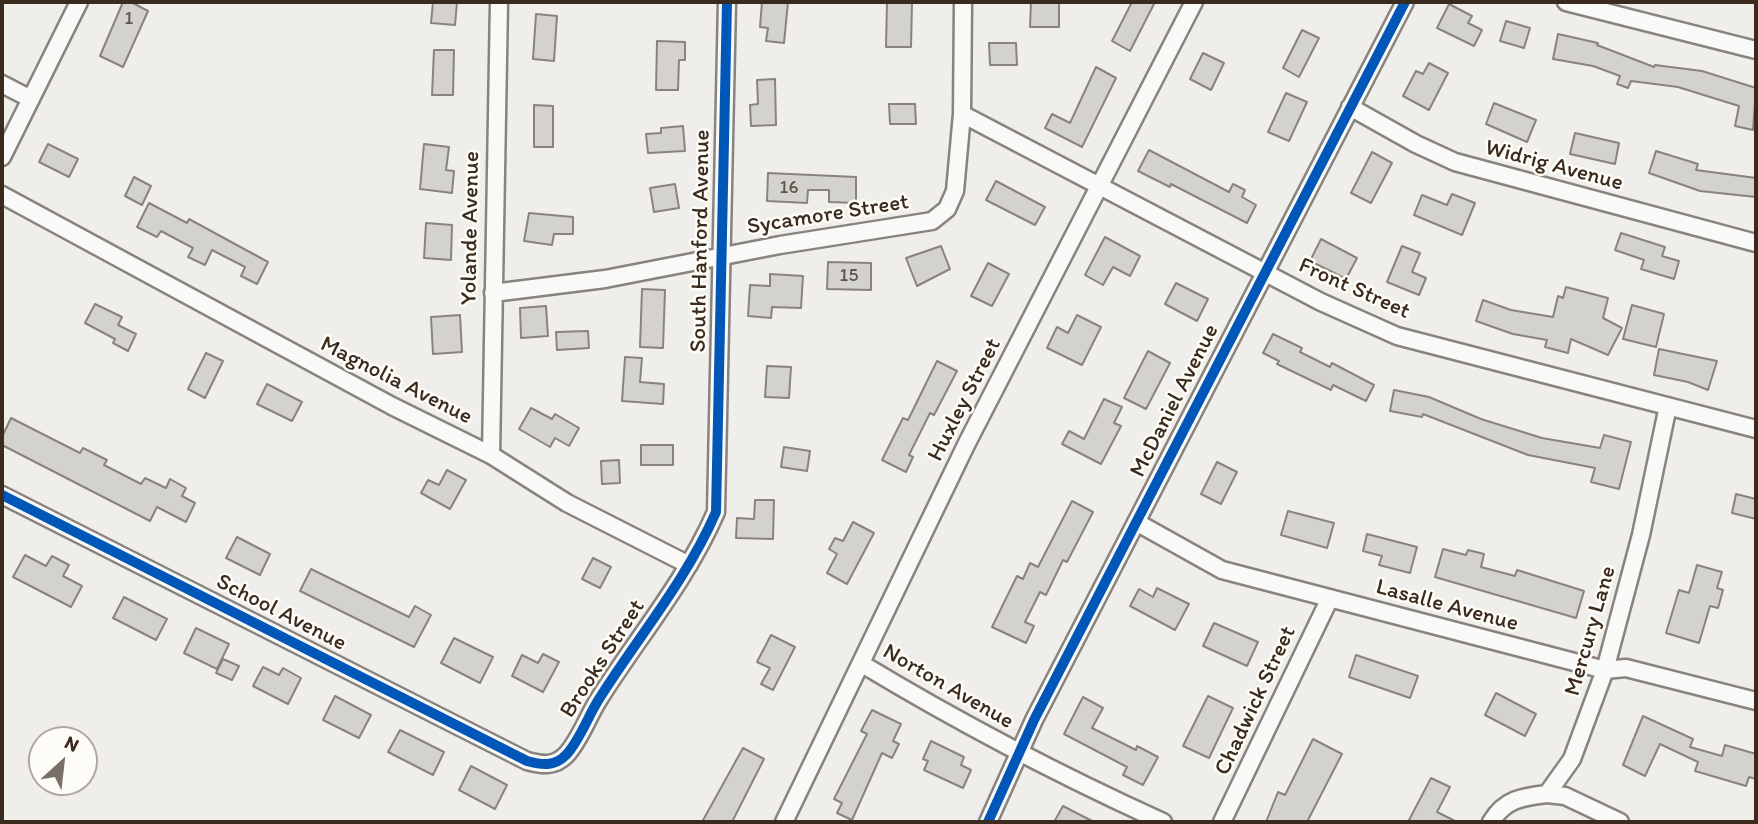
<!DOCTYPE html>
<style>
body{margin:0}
#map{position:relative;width:1758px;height:824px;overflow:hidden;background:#f0eeeb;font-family:Itim,sans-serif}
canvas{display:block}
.frame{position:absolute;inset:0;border:4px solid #3b2a1e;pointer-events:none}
.north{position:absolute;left:28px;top:726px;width:70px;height:70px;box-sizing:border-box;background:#fdfcf7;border:2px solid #afa8a0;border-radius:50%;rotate:27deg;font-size:19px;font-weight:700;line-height:28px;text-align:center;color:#3b2a1e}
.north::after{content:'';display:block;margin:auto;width:24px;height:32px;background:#7a6f66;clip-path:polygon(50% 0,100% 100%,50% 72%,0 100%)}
</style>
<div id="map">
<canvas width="1758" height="824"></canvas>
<div class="frame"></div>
<div class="north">N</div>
</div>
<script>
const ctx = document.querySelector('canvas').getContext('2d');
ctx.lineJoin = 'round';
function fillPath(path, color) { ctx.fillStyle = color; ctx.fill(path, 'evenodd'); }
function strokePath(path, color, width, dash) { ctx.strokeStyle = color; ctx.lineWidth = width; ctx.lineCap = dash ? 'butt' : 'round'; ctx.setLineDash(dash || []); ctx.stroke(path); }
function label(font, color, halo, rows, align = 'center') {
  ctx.font = font + ' Itim,sans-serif'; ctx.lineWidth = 5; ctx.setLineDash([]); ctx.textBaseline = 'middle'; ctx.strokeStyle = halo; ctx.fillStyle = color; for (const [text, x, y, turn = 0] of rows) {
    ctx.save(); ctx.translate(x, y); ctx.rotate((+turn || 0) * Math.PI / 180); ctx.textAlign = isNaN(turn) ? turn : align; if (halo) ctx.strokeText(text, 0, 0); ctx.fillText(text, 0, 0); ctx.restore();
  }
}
const building = new Path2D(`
 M123,2H131L148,11L123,67L100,56Z
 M433,2H457L455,25L431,23Z
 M762,2H788L784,43L766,41L768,28L760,27Z
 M887,2H912L911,47H886Z
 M1031,2H1059V27H1030Z
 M1132,2H1155L1130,51L1112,41Z
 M1449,4L1472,16L1468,23L1482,30L1474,46L1437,28Z
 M536,14L557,16L554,61L533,59Z
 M1506,21L1530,28L1524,48L1500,41Z
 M1302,30L1319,38L1299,77L1283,68Z
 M1558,34L1598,43L1597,45L1654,67L1655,65L1702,71L1756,88L1753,130L1735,126L1739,106L1678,87L1631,81L1628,88L1617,84L1620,76L1593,66L1553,59Z
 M657,41L685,42V60H679L678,90H656Z
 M989,43H1016L1017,65H990Z
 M434,50H454L453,95H432Z
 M1203,53L1224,63L1211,90L1190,79Z
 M1429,63L1448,73L1429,110L1403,96L1416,71L1423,74Z
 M1096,67L1116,78L1082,147L1045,128L1052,114L1070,123Z
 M775,79L776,125L751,126L750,105L758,104L757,80Z
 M1286,93L1307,102L1289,141L1268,132Z
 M1494,103L1536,120L1527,142L1486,124Z
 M889,104H915L916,124H890Z
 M534,105L553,106V147H534Z
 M683,126L685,151L648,153L646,134L661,133V128Z
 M1575,133L1619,143L1615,164L1570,154Z
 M48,144L78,159L69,177L39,162Z
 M424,144L449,147L446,170L454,171L452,193L420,189Z
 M1149,150L1229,192L1233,184L1245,190L1242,197L1256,205L1247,223L1171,184L1170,187L1138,171Z
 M1656,151L1698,164L1696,170L1756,178V197L1700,191L1649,173Z
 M1372,152L1392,163L1371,203L1351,193Z
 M768,173L856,177V203L829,202V190H808L807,203L767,201Z
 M134,177L151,186L142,205L125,196Z
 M996,181L1045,207L1035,225L986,200Z
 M675,184L679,208L654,212L650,188Z
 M1452,194L1475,203L1462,235L1414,215L1422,195L1447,205Z
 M149,203L187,223L189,219L268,262L257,284L241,276L245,267L212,250L205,265L188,257L193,248L161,231L157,237L137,227Z
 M529,213L573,217V234H554L552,245L524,241Z
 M426,223L452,225L451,260L424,258Z
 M1621,233L1665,247L1662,256L1679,261L1674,279L1641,269L1644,260L1615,250Z
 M1105,237L1140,256L1130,276L1113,267L1103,285L1085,275Z
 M1321,239L1357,258L1346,279L1310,261Z
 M941,246L950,269L917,286L906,258Z
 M1402,246L1420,253L1412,272L1426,278L1419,295L1387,282Z
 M828,262L871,263V290L827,289Z
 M988,263L1009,274L992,306L971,296Z
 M770,274L803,276L801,308L772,307L771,318L748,316L750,285L770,286Z
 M1176,283L1208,299L1197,321L1165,304Z
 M1566,287L1608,298L1603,318L1622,328L1608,355L1571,339L1568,353L1545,347L1547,340L1513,334L1476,321L1483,300L1511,310L1553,317L1558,296L1563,298Z
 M642,289L665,290L663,348L640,347Z
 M95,304L122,317L118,325L136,334L128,351L113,343L115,339L85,323Z
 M1632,305L1664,314L1656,347L1623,339Z
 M546,306L548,336L521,338L520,308Z
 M460,315L462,352L433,354L431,317Z
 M1077,315L1101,327L1082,365L1047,348L1057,327L1068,333Z
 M588,331L589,348L557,350L556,332Z
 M1273,334L1302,348L1300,352L1330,367L1332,363L1374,385L1366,401L1333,385L1331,390L1277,364L1279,361L1263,353Z
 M1659,349L1717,361L1708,390L1688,382L1654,375Z
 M1148,351L1170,363L1146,409L1124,398Z
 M206,353L223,361L205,398L188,389Z
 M625,357L642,358L640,382L664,384L663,404L622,401Z
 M937,361L957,371L934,415L930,413L909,455L913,457L906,472L882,460L903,418L908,420Z
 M767,366L791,367L789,398L765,397Z
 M267,384L302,402L292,421L257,404Z
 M1394,390L1429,397L1481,419L1542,438L1600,448L1604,435L1631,442L1619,489L1591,482L1595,468L1528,455L1423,414L1422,417L1390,411Z
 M1104,399L1122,407L1114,423L1121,426L1101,464L1062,444L1069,431L1084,439Z
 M531,408L552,419L555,414L579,428L569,446L555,438L550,447L519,429Z
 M11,418L80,453L83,448L107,460L104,465L141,484L145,478L166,488L170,479L186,488L182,496L195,503L186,522L157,507L150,521L2,445V437Z
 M641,445H673V465H641Z
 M784,447L810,451L807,471L781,467Z
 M619,460L620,483L602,484L601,461Z
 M1217,462L1237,472L1221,504L1201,494Z
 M447,470L466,480L450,509L421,493L428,480L439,485Z
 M1736,494L1756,499V519L1732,513Z
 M755,500H774L773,539L736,538L737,518L754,519Z
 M1072,501L1093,512L1067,562L1063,560L1046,595L1040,592L1025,622L1034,626L1026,643L992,627L1017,576L1023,579L1030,563L1038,567Z
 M1288,511L1334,523L1327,548L1281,535Z
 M853,522L874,533L847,584L827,573L837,554L829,549L835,538L843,541Z
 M1367,534L1417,547L1410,573L1379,565L1382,556L1363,551Z
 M237,537L270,554L260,575L226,558Z
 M1443,549L1466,555L1468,550L1484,554L1481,567L1515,576L1517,570L1584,591L1576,618L1435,577Z
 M25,555L46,566L52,556L69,565L63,576L82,586L71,607L13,577Z
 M593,558L611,567L600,588L582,579Z
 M1697,565L1722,572L1717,588L1723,590L1718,608L1710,606L1699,643L1666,633L1679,590L1689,593Z
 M311,569L409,617L415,606L431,615L414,647L300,591Z
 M1157,588L1189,604L1175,630L1130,606L1139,589L1153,597Z
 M124,597L167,619L156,640L113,618Z
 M1214,623L1258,642L1247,666L1203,646Z
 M196,628L229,644L217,669L184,653Z
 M771,635L795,647L773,690L761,684L770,668L757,662Z
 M454,638L493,657L480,683L441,663Z
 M543,654L559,662L543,692L512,676L522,655L538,663Z
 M1356,655L1418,676L1410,698L1349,677Z
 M223,659L239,666L232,680L216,673Z
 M263,667L279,675L283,668L301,678L288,704L253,686Z
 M1496,693L1536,714L1525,736L1485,715Z
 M335,696L371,715L359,738L323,720Z
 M1208,696L1233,708L1209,758L1183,746Z
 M1083,697L1103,708L1092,728L1136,750L1137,746L1158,757L1143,785L1123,775L1127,767L1064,734Z
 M872,710L901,724L893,741L899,744L892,758L882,753L852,820L837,813L842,803L834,799L867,734L861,731Z
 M1643,716L1693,739L1690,747L1722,756L1725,745L1756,754V779L1749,777L1746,786L1695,771L1698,762L1660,744L1645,776L1623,765Z
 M400,730L444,752L433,775L388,752Z
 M1313,739L1342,754L1307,822H1266L1278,792L1285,795Z
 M931,741L964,757L961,765L971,770L963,788L924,770L928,761L923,759Z
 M743,748L764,759L732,822H702Z
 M471,766L507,785L495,809L459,790Z
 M1431,778L1450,787L1437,812L1457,822H1408Z
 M1063,806L1094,822H1054Z`);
fillPath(building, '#d4d2cf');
strokePath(building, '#88837f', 2);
const minor = new Path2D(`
 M1566,2L1756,50
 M2,84L31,99
 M1350,107L1416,144L1455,162L1756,243
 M962,114L1321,302L1397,336L1756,429
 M2,157L79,2
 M2,195L392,406L491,455L567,503L689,565
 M493,293L605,279L780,245L932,221L947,209L955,191L962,114L963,2
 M491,455L499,2
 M2,495L527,761C542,765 554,767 566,755C580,740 588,716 599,699C638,637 686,581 716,512L727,2
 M1136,522L1222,570L1605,670L1626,668L1756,701
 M862,664C960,723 1059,775 1163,822
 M1547,794L1565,796L1620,822
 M784,822L967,443L1194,2
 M988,822L1034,720L1405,2
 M1222,822L1330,598
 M1491,822C1505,799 1522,797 1547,794L1572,759L1605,670L1641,535L1668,406`);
strokePath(minor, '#88837f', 21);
strokePath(minor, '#f9f9f7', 16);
strokePath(new Path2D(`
 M2,495L527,761C542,765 554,767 566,755C580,740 588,716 599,699C638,637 686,581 716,512L727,2
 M988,822L1034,720L1405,2`), '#0057b8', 10);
label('19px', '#61544a', null, [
 ["1",129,19],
 ["16",789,188],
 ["15",849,276]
]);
label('23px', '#3b2a1e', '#fdfcf7', [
 ["Widrig Avenue",1554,166,15],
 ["Sycamore Street",828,215,-9],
 ["Yolande Avenue",471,228,-89],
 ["South Hanford Avenue",701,241,-89],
 ["Front Street",1354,289,24],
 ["Magnolia Avenue",396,381,27],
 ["Huxley Street",965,400,-63],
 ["McDaniel Avenue",1175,401,-63],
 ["Lasalle Avenue",1447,606,15],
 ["School Avenue",281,613,27],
 ["Mercury Lane",1591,631,-74],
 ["Brooks Street",603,659,-57],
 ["Norton Avenue",948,687,30],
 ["Chadwick Street",1256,701,-65]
]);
</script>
